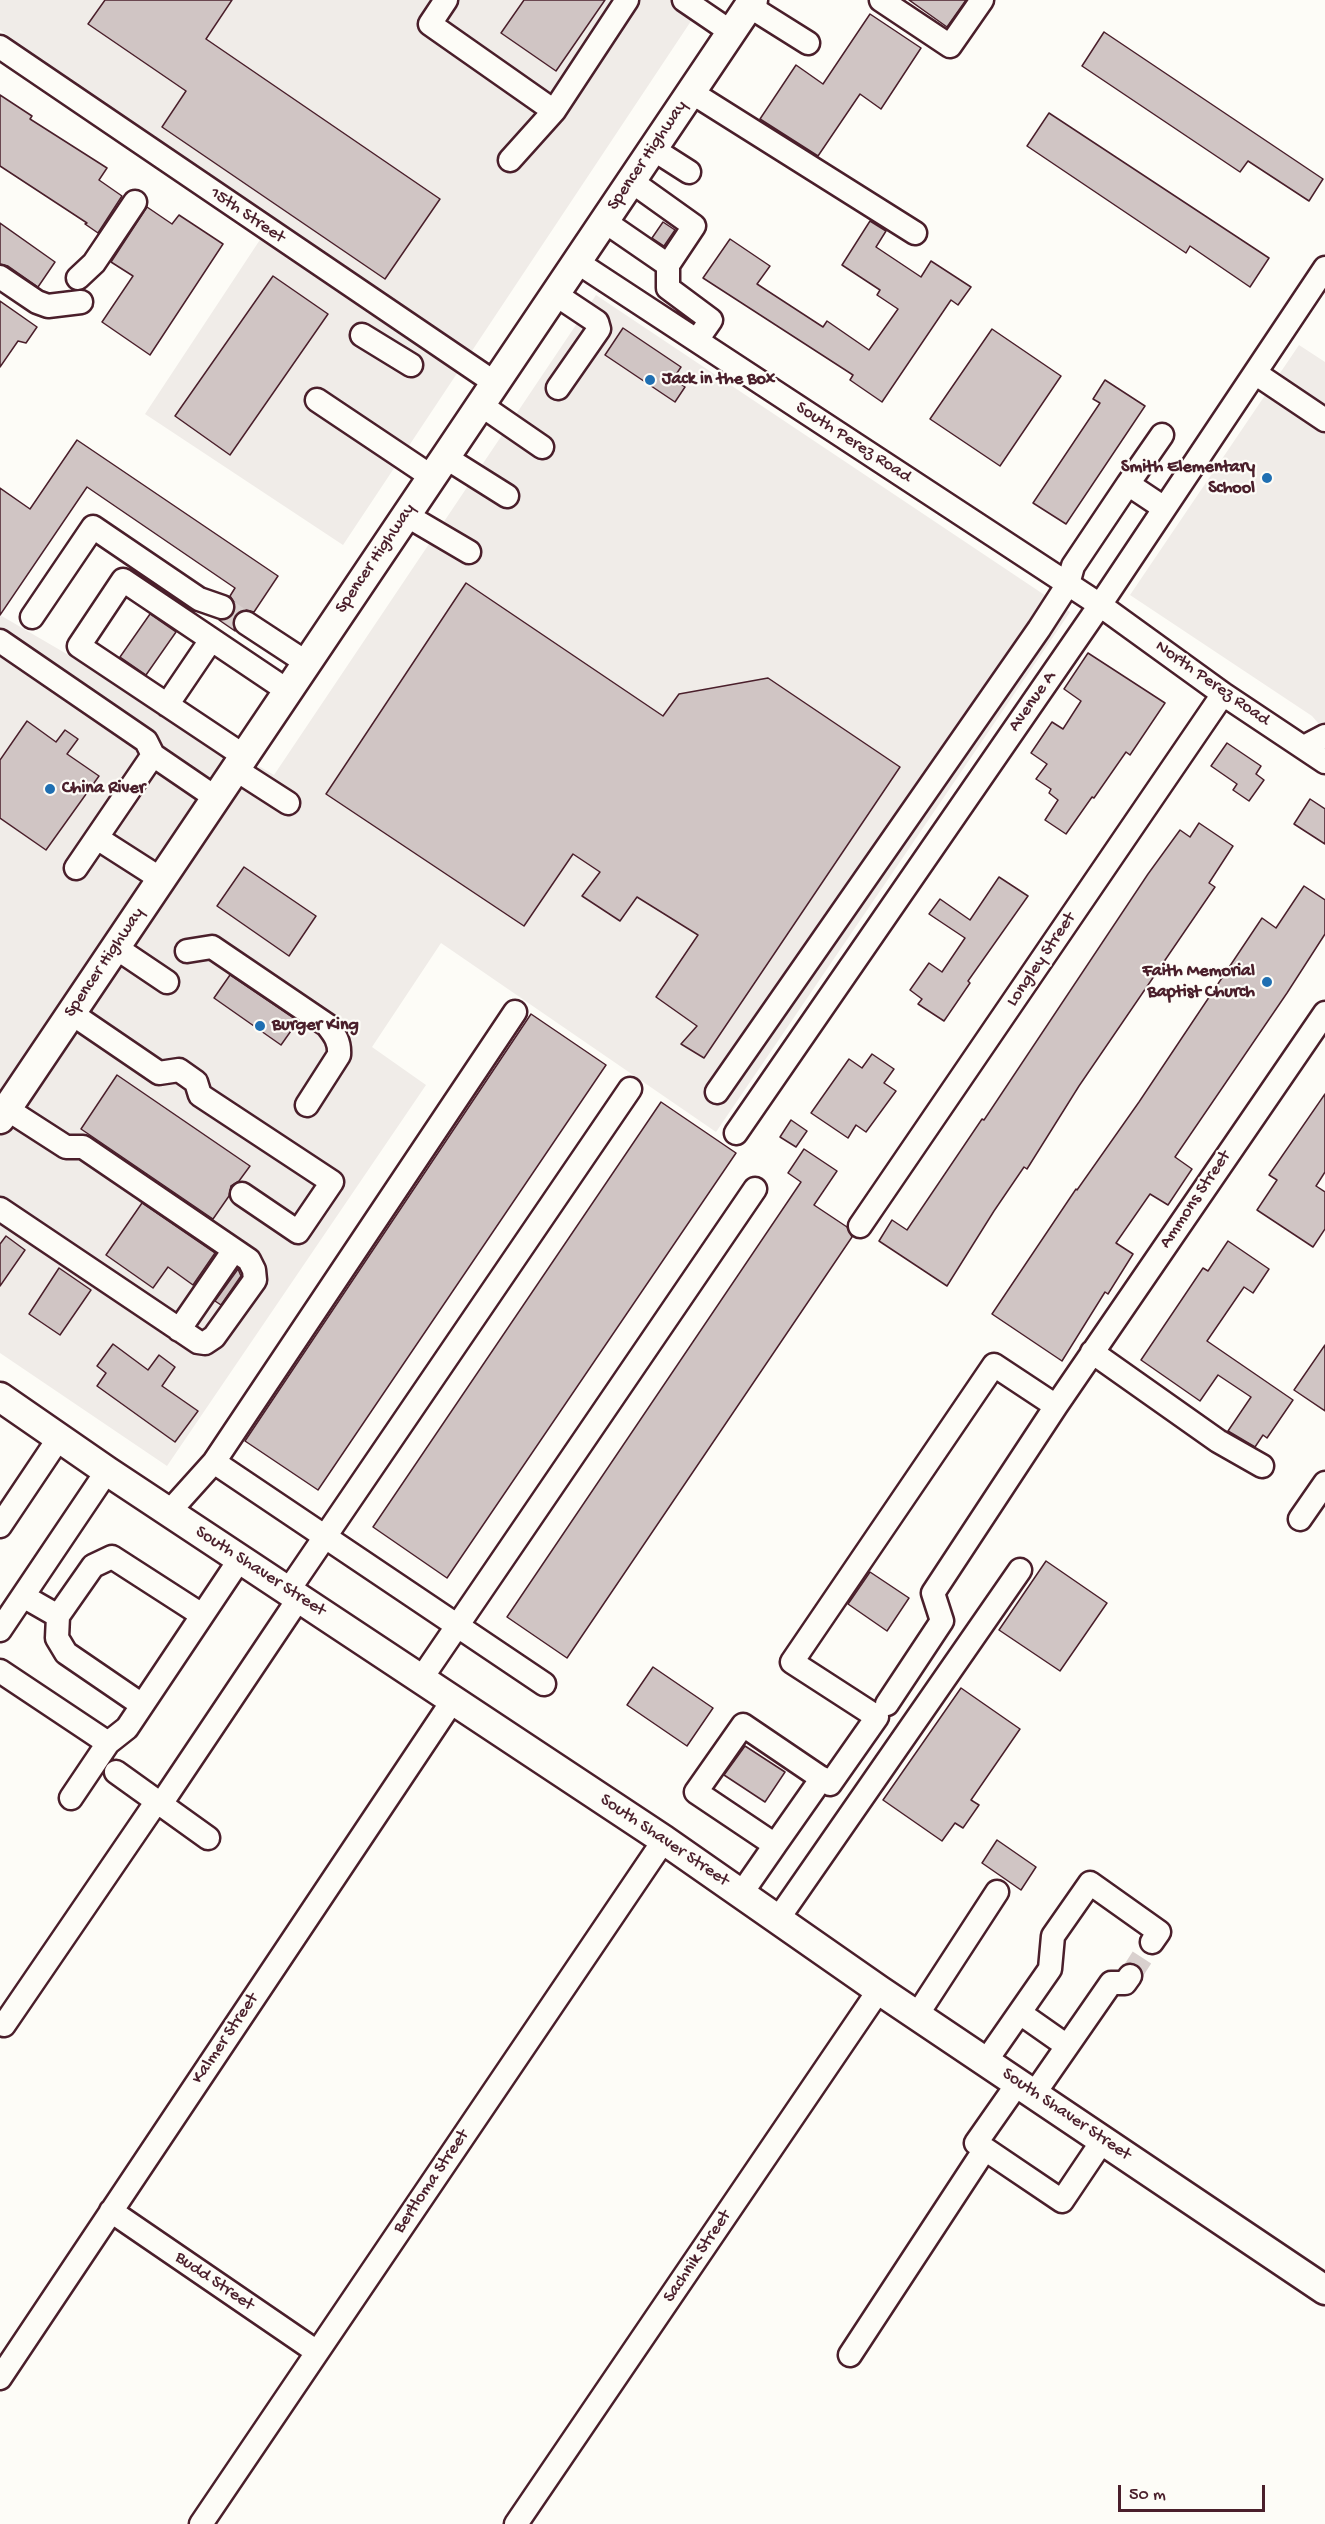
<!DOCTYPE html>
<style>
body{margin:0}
#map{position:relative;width:1325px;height:2524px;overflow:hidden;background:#fdfcf7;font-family:"Gochi Hand",sans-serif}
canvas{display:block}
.scale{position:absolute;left:1118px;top:2485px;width:147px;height:27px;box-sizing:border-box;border:3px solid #4a1f2b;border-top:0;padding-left:8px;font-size:18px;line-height:21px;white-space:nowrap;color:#4a1f2b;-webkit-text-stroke:4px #fdfcf7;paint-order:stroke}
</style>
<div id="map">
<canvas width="1325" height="2524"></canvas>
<div class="scale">50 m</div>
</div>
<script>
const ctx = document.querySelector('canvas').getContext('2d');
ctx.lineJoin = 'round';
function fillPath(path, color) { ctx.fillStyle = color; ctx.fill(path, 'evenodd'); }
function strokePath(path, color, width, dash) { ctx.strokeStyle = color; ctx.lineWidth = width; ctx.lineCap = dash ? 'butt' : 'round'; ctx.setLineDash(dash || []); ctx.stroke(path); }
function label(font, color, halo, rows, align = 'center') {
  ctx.font = font + ' "Gochi Hand",sans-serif'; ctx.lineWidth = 4.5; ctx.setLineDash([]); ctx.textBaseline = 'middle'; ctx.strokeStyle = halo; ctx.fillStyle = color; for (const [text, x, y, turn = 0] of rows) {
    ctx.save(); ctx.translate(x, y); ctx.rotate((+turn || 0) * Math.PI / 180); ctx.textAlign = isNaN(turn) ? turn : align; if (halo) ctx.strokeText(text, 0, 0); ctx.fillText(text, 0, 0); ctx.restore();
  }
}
fillPath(new Path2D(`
 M0,0H705L343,545L145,414L273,220L0,30Z
 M596,295L1070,612L716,1132L441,943L372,1047L426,1085L167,1466L0,1353V615L274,775Z
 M1299,345L1325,362V731L1312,716L1130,595Z`), '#f0ece8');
const building = new Path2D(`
 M105,0H232L206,39L440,199L385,279L162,127L186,91L88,24Z
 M524,0H605L556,71L501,33Z
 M909,0H966L947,27Z
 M870,14L921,48L881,109L860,94L818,156L760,119L796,65L823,84Z
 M1104,32L1323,179L1309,201L1248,161L1240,172L1082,66Z
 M0,95L32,116L30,119L107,168L99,180L122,196L98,233L85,224L87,223L0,166Z
 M1049,113L1269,258L1250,287L1190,246L1186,253L1027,146Z
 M147,207L172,224L179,215L223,244L150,355L102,322L133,276L111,262Z
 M870,221L886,231L876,247L921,277L931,261L971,287L958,305L951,300L882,402L850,380L853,375L703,278L730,239L770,266L757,284L823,327L827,321L869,350L898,309L877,295L880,290L842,265Z
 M663,222L675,230L664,246L652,238Z
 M0,223L55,262L38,287L8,266L0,264Z
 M273,276L328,314L230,455L175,416Z
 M0,301L37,327L26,343L18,341L0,367Z
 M623,328L681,367L673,379L685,387L675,402L605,355Z
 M992,329L1061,376L1000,466L930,419Z
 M1105,380L1145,406L1066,524L1033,503L1100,403L1093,399Z
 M77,440L278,576L254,612L246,610L235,615L233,623L235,631L219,620L230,618L234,612L235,604L230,596L235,588L87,487L0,615V488L30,509Z
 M466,583L663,716L679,694L768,678L900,767L704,1058L681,1044L697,1026L656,997L698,935L637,897L620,921L582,896L600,872L573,854L524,926L326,794Z
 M150,614L176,632L146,675L120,657Z
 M1088,653L1165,703L1130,755L1126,752L1094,798L1092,797L1066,834L1045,820L1058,800L1049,793L1051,789L1036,779L1047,764L1031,753L1052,722L1063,729L1081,701L1064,689Z
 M27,721L56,742L65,730L78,739L67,754L99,776L46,850L0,818V760Z
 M1227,743L1261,766L1256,774L1264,780L1249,801L1233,790L1237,784L1211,766Z
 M1310,799L1325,809V844L1294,824Z
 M1199,823L1233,846L1209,883L1215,887L1079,1086L1027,1169L1024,1167L994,1211L947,1286L879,1241L892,1220L907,1230L982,1119L984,1120L1148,874L1180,830L1190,837Z
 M244,867L316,916L289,956L217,906Z
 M999,877L1028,896L968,981L970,983L944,1021L918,1004L922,999L910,990L929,963L942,972L965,938L929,914L940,899L970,920Z
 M1304,886L1325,900V934L1287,993L1175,1157L1192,1169L1168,1205L1150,1194L1116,1243L1133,1254L1108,1294L1105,1292L1062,1361L992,1314L1076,1189L1077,1190L1139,1102L1262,918L1276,928Z
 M230,975L298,1021L281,1045L214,998Z
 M531,1014L606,1065L318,1490L245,1441Z
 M872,1054L894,1069L884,1083L896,1091L866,1132L856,1125L848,1138L811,1113L849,1059L862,1068Z
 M117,1075L250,1166L239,1181L231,1186L229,1196L213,1219L81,1129Z
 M1325,1094V1172L1316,1186L1325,1192V1229L1313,1247L1257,1210L1277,1180L1269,1175Z
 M661,1102L736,1153L447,1578L373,1527Z
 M791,1120L807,1131L796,1147L780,1137Z
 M804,1149L837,1171L814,1205L847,1227L852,1237L567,1658L507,1617L801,1182L788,1173Z
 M142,1203L215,1253L193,1285L168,1267L153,1288L106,1255Z
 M6,1236L25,1250L0,1286V1244Z
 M1228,1241L1269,1269L1253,1293L1244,1287L1207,1341L1293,1400L1267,1438L1263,1435L1255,1447L1228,1431L1251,1397L1218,1375L1200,1401L1141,1360L1203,1268L1208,1271Z
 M59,1268L91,1290L60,1335L29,1314Z
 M238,1269L241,1276L221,1305L215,1301Z
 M113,1344L148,1370L159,1355L175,1367L162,1386L198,1411L175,1442L97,1386L106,1373L97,1366Z
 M1325,1345V1411L1294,1390Z
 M1046,1561L1107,1603L1060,1671L999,1630Z
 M870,1572L909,1598L887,1631L848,1604Z
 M653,1667L713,1708L687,1746L627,1705Z
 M961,1688L1020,1729L971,1800L979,1805L963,1828L955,1823L942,1841L883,1800Z
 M745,1746L785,1772L765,1802L724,1775Z
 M997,1840L1036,1867L1021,1890L982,1863Z`);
fillPath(building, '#d0c5c4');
strokePath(building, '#4a1f2b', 1.5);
strokePath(new Path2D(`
 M222,607L246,623
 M1130,1976L1152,1942`), '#d9d0ce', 22, [22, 11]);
const minor = new Path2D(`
 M446,0L430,24L554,111L627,0
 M684,0L731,32
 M881,0L950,46L982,0
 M749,6L808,43
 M0,47L495,383
 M691,92L915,233
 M653,149L689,172
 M510,160L554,111
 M604,221L668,265L694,226L631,181
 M577,262L1100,605L1223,694L1325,762
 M668,265V288L711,320L697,340
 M0,277L37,302L48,306L81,302
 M78,278L94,263L135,202
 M555,294L597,322L599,329L558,388
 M362,335L411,365
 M1255,373L1325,420
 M317,400L432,477
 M481,405L542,447
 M1162,435L1128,484L1164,508
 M445,457L507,496
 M406,515L469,552
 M32,617L93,527L199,599L222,607
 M246,623L307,663
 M0,641L146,741L153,755L216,798
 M167,705L211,640
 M1304,747L1325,736
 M244,756L79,646L123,580L288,691
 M235,769L288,803
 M97,838L161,879
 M76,868L153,755
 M115,947L167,982
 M187,951L212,947L327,1025C335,1035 340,1042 339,1055L307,1105
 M71,1013L159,1073L179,1070L196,1082L200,1095L332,1182L298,1232L242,1194
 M717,1092L1039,629L1068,584L1073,566L1128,484
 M736,1133L1100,605L1325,268
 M0,1209L198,1342L205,1343L214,1337L255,1280L254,1270L249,1260L83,1147H66L7,1109
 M860,1226L1223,694
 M179,1330L234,1250
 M1092,1352L1218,1441L1262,1466
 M214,1462L544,1684
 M169,1512L214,1462L515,1012
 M1300,1519L1325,1483
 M0,1526L59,1438
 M288,1591L630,1089
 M23,1596L58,1616L93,1566L112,1557L202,1615
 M58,1616L57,1638L66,1653L142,1705
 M0,1630L107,1471
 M0,1671L108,1743
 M421,1679L755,1189
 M887,1704L942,1621L933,1593L1056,1406L1325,1013
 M116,1772L208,1838
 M71,1798L108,1743L127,1728L240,1559
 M161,1804L299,1598
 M775,1845L822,1778
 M741,1894L775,1845L696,1792L743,1725L830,1784L877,1717L792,1662L994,1365L1056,1406
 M778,1919L1020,1570
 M1020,2013L1067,2046
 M917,2015L997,1892
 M4,2025L157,1801
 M986,2061L1050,1969L1053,1936L1090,1883L1159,1932L1152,1942
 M1018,2083L976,2143L985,2149L1062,2201L1103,2140
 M1034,2094L1111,1983H1125L1130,1976
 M111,2211L317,2352
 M850,2355L985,2149
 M0,2378L453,1700
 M201,2524L664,1840
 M516,2524L879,1990`);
const major = new Path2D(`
 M0,1119L753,0
 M0,1397L107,1471L664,1840L879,1990L1325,2290`);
strokePath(minor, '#4a1f2b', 27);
strokePath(major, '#4a1f2b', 33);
strokePath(minor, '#fdfcf7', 22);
strokePath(major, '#fdfcf7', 28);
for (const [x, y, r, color] of [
 [650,380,6,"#1f6fb2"],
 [1267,478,6,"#1f6fb2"],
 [50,789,6,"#1f6fb2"],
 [1267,982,6,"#1f6fb2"],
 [260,1026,6,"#1f6fb2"]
]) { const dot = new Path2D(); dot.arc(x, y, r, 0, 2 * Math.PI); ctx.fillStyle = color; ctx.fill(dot); strokePath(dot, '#fdfcf7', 2); }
label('18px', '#4a1f2b', '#fdfcf7', [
 ["Spencer Highway",648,156,-56],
 ["15th Street",247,216,34],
 ["South Perez Road",853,443,33],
 ["Spencer Highway",376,559,-56],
 ["North Perez Road",1212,684,35],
 ["Avenue A",1033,702,-55],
 ["Longley Street",1042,960,-56],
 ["Spencer Highway",105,963,-56],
 ["Ammons Street",1196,1200,-56],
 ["South Shaver Street",260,1572,33],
 ["South Shaver Street",664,1841,34],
 ["Kalmer Street",226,2039,-56],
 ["South Shaver Street",1066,2115,34],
 ["Bertloma Street",432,2182,-56],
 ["Sachnik Street",698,2257,-56],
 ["Budd Street",214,2282,34]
]);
label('bold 18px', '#4a1f2b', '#fdfcf7', [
 ["Jack in the Box",662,380],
 ["Smith Elementary",1255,468,"right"],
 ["School",1255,489,"right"],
 ["China River",62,789],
 ["Faith Memorial",1255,972,"right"],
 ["Baptist Church",1255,993,"right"],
 ["Burger King",272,1026]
], 'left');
</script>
